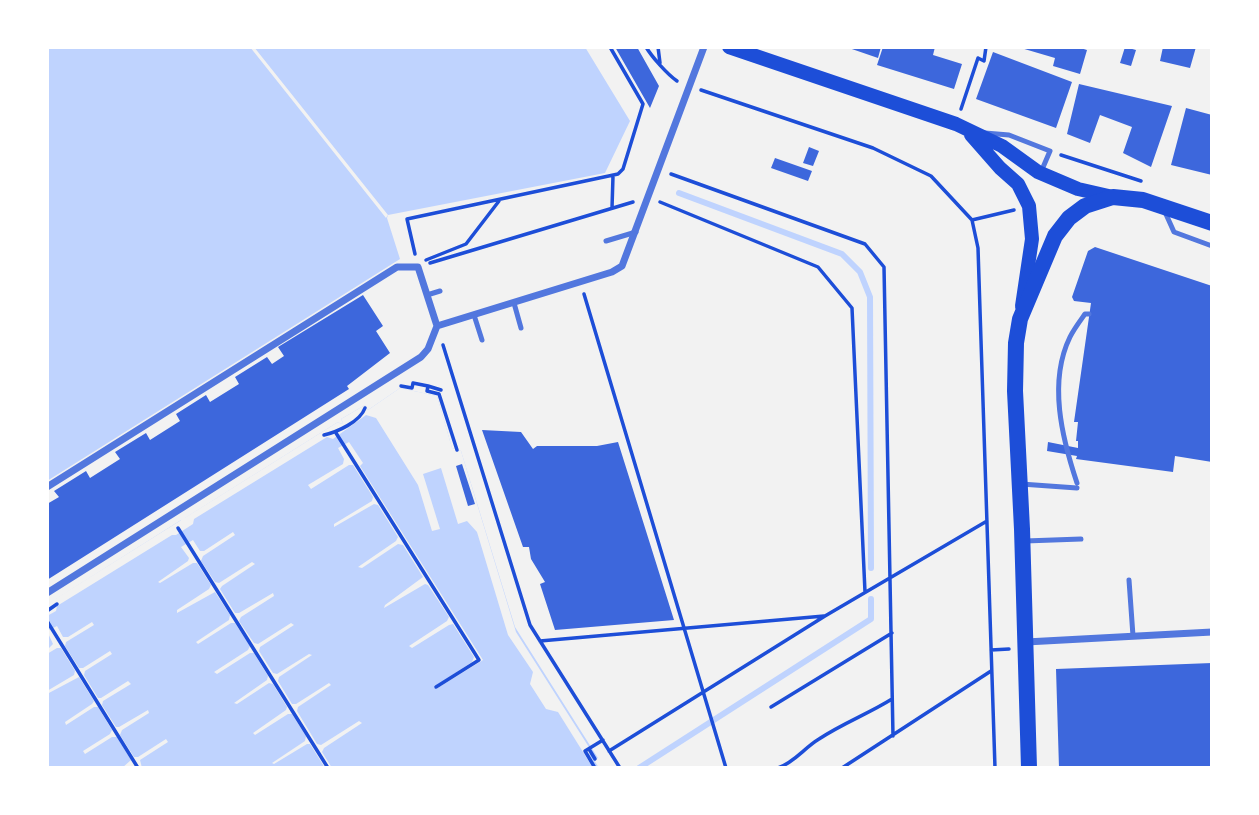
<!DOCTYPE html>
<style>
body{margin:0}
#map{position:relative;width:1259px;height:815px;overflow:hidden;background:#f2f2f2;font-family:"Titillium Web",sans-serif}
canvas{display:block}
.frame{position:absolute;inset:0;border:49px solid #fff;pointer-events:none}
</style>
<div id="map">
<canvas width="1259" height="815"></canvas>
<div class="frame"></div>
</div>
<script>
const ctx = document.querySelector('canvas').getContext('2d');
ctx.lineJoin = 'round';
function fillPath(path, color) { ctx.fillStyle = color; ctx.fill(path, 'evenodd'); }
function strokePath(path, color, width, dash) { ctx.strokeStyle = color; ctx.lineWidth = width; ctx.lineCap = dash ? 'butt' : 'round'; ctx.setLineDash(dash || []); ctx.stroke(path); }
fillPath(new Path2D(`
 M47,47H585L630,121L605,173L388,215L387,218L400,259L47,481Z
 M400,388L437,396L452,448L461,451L515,627L598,758L594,760L599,768H47L48,604L181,520L183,523L187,521L185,518L338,422L341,424L343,423L341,419L365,405L368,410Z`), '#bfd3fe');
fillPath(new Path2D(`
 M250,47H254L388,215L386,218Z
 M400,388L437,396L452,448L461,451L516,632L592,752L589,754L597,768H593L558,712L546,709L530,684L533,672L508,635L477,532L467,521L458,524L441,468L423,474L440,529L432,531L418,485L376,418L366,415L333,439L327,437L194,519L193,524L176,535H172L57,606L56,611L47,616V604L338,422L341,424L343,423L341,419L365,405L368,410Z
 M349,442L363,463L360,466L483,660L436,689L434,687L472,662L474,657L453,624L449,625L412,648L409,646L447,621L449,617L428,585L425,584L384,608L385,605L423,577L403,545L398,544L362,568L358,567L396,541L398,537L378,505L374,504L334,527V524L372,501L373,497L353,465H349L311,489L308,485L343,464L344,459L338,448Z
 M233,532L235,535L203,556L201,561L215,582L219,583L252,562L255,564L222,586L220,589L235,613H239L273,593L274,596L241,617L239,621L254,643L258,644L291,623L294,625L260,647L259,651L273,673L277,674L309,654L312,655L279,677L278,681L292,704H296L329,683L331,685L298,707L297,711L317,744L321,745L359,721L362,723L324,748L322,752L332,768H325L310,744H307L274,764L272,763L305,741L306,736L292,714H288L255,735L253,733L286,710L287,707L273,684L269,683L237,704L234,703L267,680L268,676L254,653H250L217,674L214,672L248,650L250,646L235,623H231L198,644L196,642L229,620L230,615L215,592L177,613V610L209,589L211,585L197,563H193L160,583L158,582L188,561L189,558L181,547L193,540L200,551H204Z
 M92,622L94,625L66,642L65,646L79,668H83L110,651L112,654L85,671L84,675L98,698H101L128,681L131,684L103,701L102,705L116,727H119L148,710L149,713L122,730L120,735L134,757H138L166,739L168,742L140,760L142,768H122L131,760L117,737H112L85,754L83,751L110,734L112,730L98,707H94L66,725L65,722L92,704L94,701L79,677L47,694V691L74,675L75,671L61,648H57L47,654V650L53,644L47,631L57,626L63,637H68Z`), '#f2f2f2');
strokePath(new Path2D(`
 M679,193L842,254L860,272L870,297L871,568
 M639,768L871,619V599`), '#bfd3fe', 6);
fillPath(new Path2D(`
 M615,47H637L659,86L650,108Z
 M846,47H881L878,58Z
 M883,47H935L933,55L962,64L954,89L877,65Z
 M1077,47L1087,50L1080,74L1053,66L1055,58L1021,48Z
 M1125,47L1136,50L1131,66L1120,63Z
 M1163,47H1196L1190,68L1160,61Z
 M993,52L1072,82L1056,128L976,99Z
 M1079,84L1172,106L1151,167L1123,153L1132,127L1100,115L1090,143L1067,134Z
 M1186,108L1212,115V175L1171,165Z
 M809,147L819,151L813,166L803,163Z
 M775,158L812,171L808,181L771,168Z
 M1095,247L1212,286V462L1175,456L1173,472L1076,459L1077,456L1047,451L1048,442L1078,448V441H1076L1078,422H1074L1091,303L1074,301L1072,297L1088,251Z
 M363,295L383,326L376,331L390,353L347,386L349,389L47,580V504L59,497L54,491L86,471L90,478L120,459L115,452L146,433L150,440L180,421L176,414L206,395L210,402L239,384L235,377L267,357L272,364L284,356L278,347Z
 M482,430L521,432L533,449L537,446H597L618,442L674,620L555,630L540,584L545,582L531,559L529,547H523Z
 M462,464L475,504L468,506L456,466Z
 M1212,663V768H1059L1056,669Z`), '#3d67dc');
strokePath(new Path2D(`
 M646,47C652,57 667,74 677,81
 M658,47L660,63
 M701,90L873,148L931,176L972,220L978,248L980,310L995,768
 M961,109L978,58L984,61L986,47
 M1061,155L1141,181
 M671,174L865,244L884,267L893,736
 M660,202L818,267L852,308L865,592
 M612,208L613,176
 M972,220L1014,210
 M415,254L407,219L618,174L623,169L643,104L610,47
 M426,260L466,244L499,201
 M430,263L633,202
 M584,294L726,768
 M443,345L530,625L620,768
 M401,386L412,388L413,383L428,386L427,391L439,394L457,450
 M428,386L441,390
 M336,433L479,660L436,687
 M324,435C337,432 360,422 365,408
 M178,528L328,768
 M47,611L57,604
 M47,621L138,768
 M540,641L824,616
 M991,650L1009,649
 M771,707L892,633
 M589,749L595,759
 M609,751L825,616L987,521
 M595,768L585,751L603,740
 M778,768C795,762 804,748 819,739C843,723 868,714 892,699
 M842,768L991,671`), '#1d4ed8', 3.5);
strokePath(new Path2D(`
 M985,133L1009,135L1050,151L1041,172
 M1165,212L1174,232L1212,246
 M606,241L636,232
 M427,295L440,291
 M514,303L521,328
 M474,315L482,340
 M1077,483C1062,438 1048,382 1070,337C1074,329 1080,321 1085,314H1089
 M1021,484L1077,488
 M1025,541L1081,539
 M1129,580L1133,636`), '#5277de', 5);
strokePath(new Path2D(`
 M437,326L612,272L622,266L704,47
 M47,487L397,267H418L437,326
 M47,593L421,357L428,349L437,326
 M1026,642L1212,632`), '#5277de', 7);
strokePath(new Path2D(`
 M729,47L956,124L1002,146L1038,172L1078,189L1113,197
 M971,135L1000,168L1018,184L1029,206L1032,239L1022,306`), '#1d4ed8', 14);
strokePath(new Path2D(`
 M1029,768L1022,529L1015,391L1016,343L1020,319L1055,236L1069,218L1085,206L1113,197L1143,200L1212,223`), '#1d4ed8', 16);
</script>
